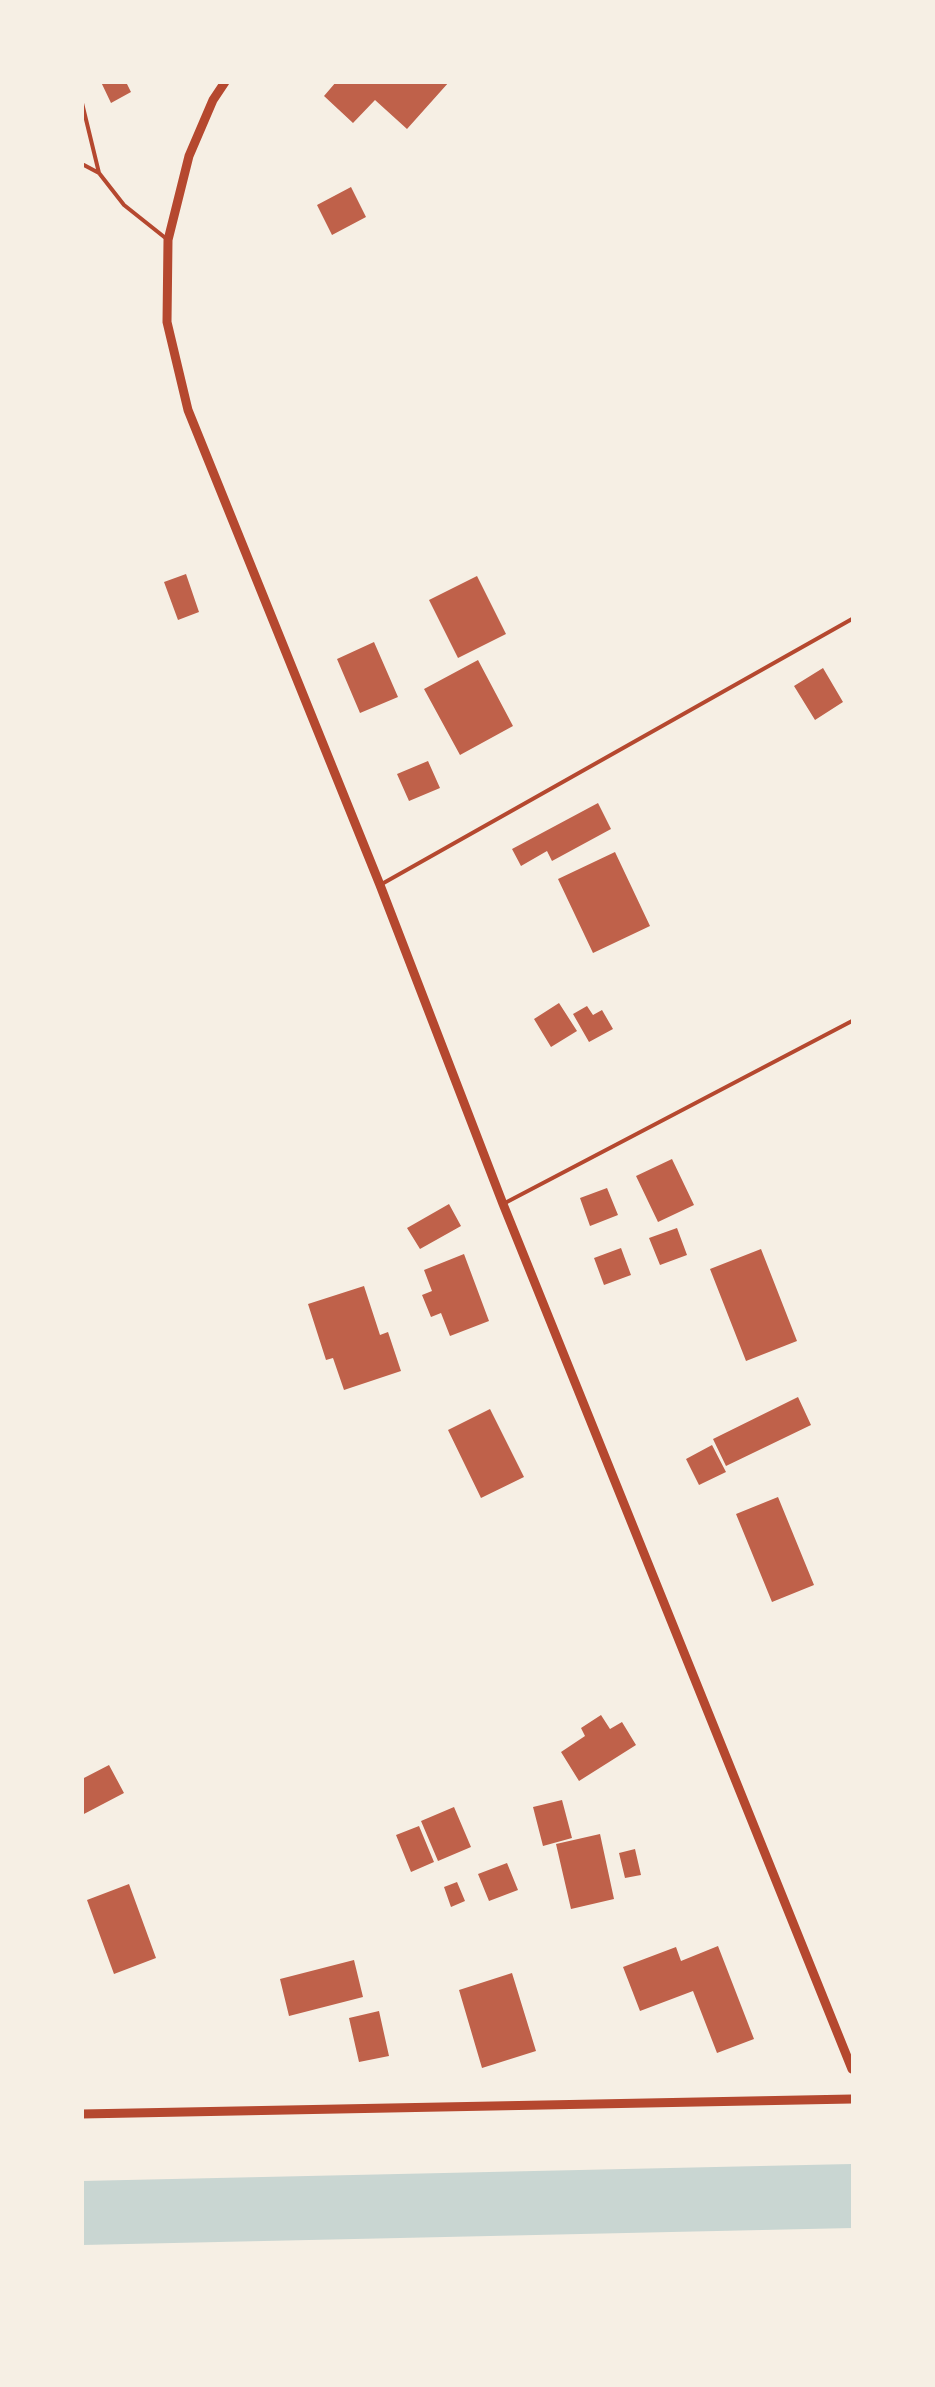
<!DOCTYPE html>
<style>
body{margin:0}
#map{position:relative;width:935px;height:2387px;overflow:hidden;background:#f6efe4;font-family:Literata,serif}
canvas{display:block}
.frame{position:absolute;inset:0;border:84px solid #f6efe4;pointer-events:none}
</style>
<div id="map">
<canvas width="935" height="2387"></canvas>
<div class="frame"></div>
</div>
<script>
const ctx = document.querySelector('canvas').getContext('2d');
ctx.lineJoin = 'round';
function strokePath(path, color, width, dash) { ctx.strokeStyle = color; ctx.lineWidth = width; ctx.lineCap = dash ? 'butt' : 'round'; ctx.setLineDash(dash || []); ctx.stroke(path); }
function fillPath(path, color) { ctx.fillStyle = color; ctx.fill(path, 'evenodd'); }
strokePath(new Path2D(`
 M82,2213L852,2196`), '#c9d6d2', 64);
fillPath(new Path2D(`
 M101,82H126L131,92L111,103Z
 M336,82H449L407,129L375,100L353,123L324,96Z
 M351,187L366,217L332,235L317,205Z
 M186,574L199,612L178,620L164,582Z
 M477,576L506,634L458,658L429,600Z
 M374,642L398,697L360,713L337,659Z
 M478,660L513,726L460,755L424,689Z
 M823,668L843,702L815,720L794,686Z
 M428,761L440,788L409,801L397,774Z
 M598,803L611,829L552,861L547,851L521,866L512,849Z
 M615,852L650,926L593,953L558,879Z
 M559,1003L577,1031L551,1047L534,1019Z
 M587,1006L593,1015L602,1010L613,1029L589,1042L573,1014Z
 M672,1159L694,1205L658,1222L636,1176Z
 M607,1188L618,1215L590,1226L580,1198Z
 M449,1204L461,1226L420,1249L407,1228Z
 M677,1228L687,1255L660,1265L649,1238Z
 M621,1248L631,1275L604,1285L594,1258Z
 M761,1249L797,1341L746,1361L710,1269Z
 M464,1254L489,1321L450,1336L441,1313L431,1317L422,1295L432,1291L424,1270Z
 M364,1286L380,1335L388,1332L401,1371L344,1390L333,1358L326,1360L308,1304Z
 M798,1397L811,1425L726,1466L713,1439Z
 M490,1409L524,1477L481,1498L448,1430Z
 M712,1445L726,1472L699,1485L686,1459Z
 M778,1497L814,1585L772,1602L736,1514Z
 M601,1715L610,1729L622,1722L636,1745L579,1781L561,1752L585,1736L581,1728Z
 M109,1765L124,1793L82,1815V1779Z
 M562,1800L572,1838L543,1846L533,1807Z
 M454,1807L471,1847L438,1861L421,1821Z
 M419,1826L434,1862L411,1872L396,1835Z
 M600,1834L614,1899L571,1909L556,1844Z
 M635,1849L641,1875L625,1878L619,1853Z
 M507,1863L518,1890L489,1901L478,1874Z
 M457,1882L465,1901L451,1907L444,1887Z
 M129,1884L156,1958L114,1974L87,1900Z
 M718,1946L754,2039L717,2053L693,1991L640,2011L623,1967L676,1947L681,1961Z
 M354,1960L363,1997L289,2016L280,1979Z
 M512,1973L536,2051L482,2068L459,1990Z
 M379,2011L389,2056L359,2062L349,2018Z`), '#bf614a');
strokePath(new Path2D(`
 M82,103L99,173
 M82,164L99,173L124,205L168,240
 M380,885L852,619
 M503,1204L852,1021`), '#b5482f', 4);
strokePath(new Path2D(`
 M225,82L213,100L189,156L168,240L167,322L188,410L380,885L503,1204L852,2069
 M82,2114L852,2099`), '#b5482f', 9);
</script>
